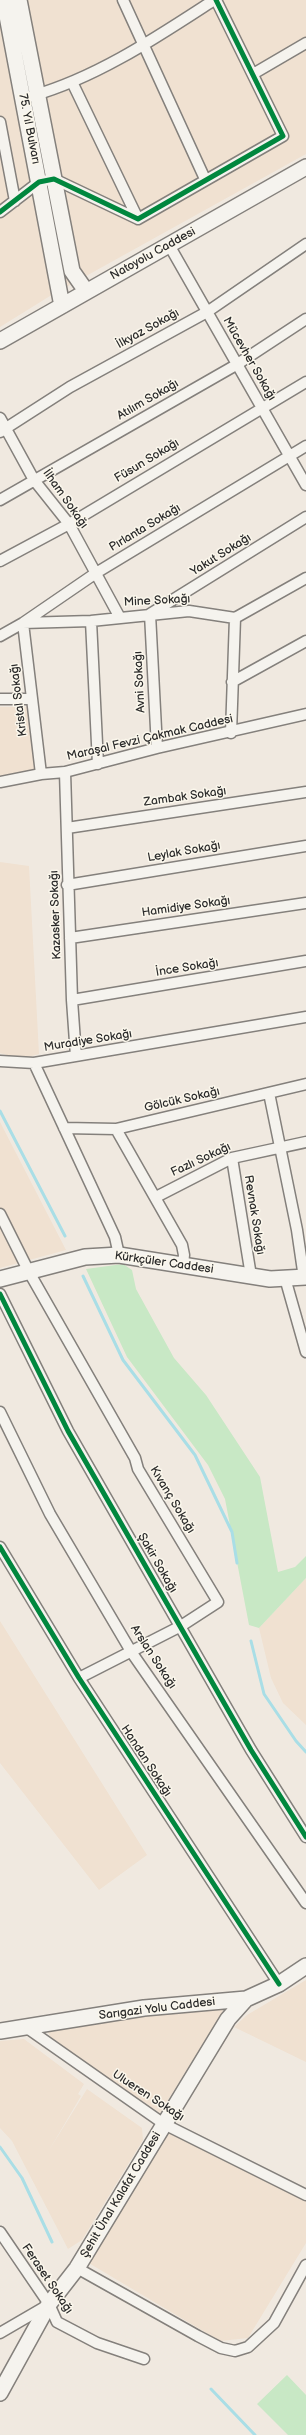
<!DOCTYPE html>
<meta charset="utf-8">
<style>
body{margin:0}
canvas{display:block;background:#f0e9e0}
</style>
<canvas width="306" height="2435"></canvas>
<script>
const ctx = document.querySelector('canvas').getContext('2d');
ctx.lineJoin = 'round';
function fillPath(path, color) { ctx.fillStyle = color; ctx.fill(path, 'evenodd'); }
function strokePath(path, color, width, dash) { ctx.strokeStyle = color; ctx.lineWidth = width; ctx.lineCap = dash ? 'butt' : 'round'; ctx.setLineDash(dash || []); ctx.stroke(path); }
function label(font, color, halo, rows, align = 'center') {
  ctx.font = font + ' "Balsamiq Sans",sans-serif'; ctx.lineWidth = 3; ctx.setLineDash([]); ctx.textBaseline = 'middle'; ctx.strokeStyle = halo; ctx.fillStyle = color; for (const [text, x, y, turn = 0] of rows) {
    ctx.save(); ctx.translate(x, y); ctx.rotate((+turn || 0) * Math.PI / 180); ctx.textAlign = isNaN(turn) ? turn : align; if (halo) ctx.strokeText(text, 0, 0); ctx.fillText(text, 0, 0); ctx.restore();
  }
}
fillPath(new Path2D(`
 M0,0H306V154L50,296L0,327Z
 M0,707H32L34,773L0,779Z
 M0,862L29,866L39,1054L21,1059L0,1053Z
 M0,1122L66,1250L0,1268Z
 M306,1578V1725L283,1703L271,1678L259,1628Z
 M0,1621L147,1855L99,1890L0,1763Z
 M306,1980V2062L234,2027L247,2015Z
 M218,2005L223,2011L160,2113L51,2039L47,2030Z
 M24,2039L84,2084L78,2094L81,2096L48,2152L87,2089L142,2128L143,2140L82,2240L68,2249L12,2141L0,2128V2041Z
 M175,2123L306,2199V2243L248,2338L220,2341L87,2262Z`), '#f0e1d1');
fillPath(new Path2D(`
 M123,1264L132,1270L136,1289L174,1358L206,1395L260,1477L278,1572L295,1567L306,1556V1578L259,1628L249,1625L225,1499L208,1465L127,1357L86,1269Z
 M287,2375L306,2395V2435H288L257,2404Z`), '#c8e8c5');
strokePath(new Path2D(`
 M0,1111L65,1236
 M83,1276L123,1360L195,1455L232,1532L237,1563
 M251,1641L264,1694L296,1741L306,1752
 M0,2147L22,2178L52,2242
 M211,2389L255,2435`), '#a9dee6', 3);
const street = new Path2D(`
 M123,0L205,179
 M253,74L306,43
 M72,82L138,219
 M32,96C98,77 157,37 214,0
 M0,122L15,201
 M0,212L39,182L54,179L138,219L283,136L216,0
 M169,245L306,485
 M0,418L34,480L69,524L119,616
 M0,432L70,387L207,312L306,244
 M0,500L236,365L306,319
 M0,561L69,524L306,382
 M91,621L98,764
 M0,636L23,623L96,573L306,446
 M232,682L306,641
 M0,699H32
 M231,733L235,618
 M157,748L150,614L306,517
 M65,772L72,1000L76,1056
 M41,774L23,623L91,621L189,611L235,618L306,578
 M0,782L41,774L65,772L157,748L306,714
 M67,828L306,792
 M67,885L306,846
 M70,938L306,903
 M72,1000L306,961
 M0,1061L34,1063L306,1017
 M34,1063L115,1237L119,1255
 M269,1093L297,1230L304,1278
 M64,1128L116,1129L306,1084
 M116,1129L182,1245L184,1255L183,1264
 M232,1158L251,1276
 M156,1197L232,1158L306,1142
 M0,1214L29,1272L135,1458L138,1469L218,1602L181,1626L79,1678
 M285,1278L306,1352
 M0,1294L68,1431L251,1750L306,1837
 M0,1412L50,1514L132,1653L306,1903
 M0,1547L79,1678L279,1984
 M27,2028L164,2124L306,2195
 M0,2232L49,2304L57,2322L97,2343L144,2359
 M77,2268L198,2336L221,2348L235,2351L248,2347L274,2323L306,2265
 M0,2333L48,2305`);
const secondary = new Path2D(`
 M4,0L62,306
 M19,0L72,271L86,291
 M0,341L306,167
 M0,1279L85,1257L119,1255L270,1279L306,1277
 M0,2031L144,2008L246,1999L279,1984L306,1966
 M0,2393L49,2304L77,2268L228,2019L246,1999`);
strokePath(street, '#84807c', 13);
strokePath(secondary, '#84807c', 18);
strokePath(street, '#f5f3ee', 10);
strokePath(secondary, '#f5f3ee', 15);
strokePath(new Path2D(`
 M0,212L39,182L54,179L138,219L283,136L216,0
 M0,1294L68,1431L251,1750L306,1837
 M0,1547L79,1678L279,1984`), '#00873e', 5);
label('12px', '#2b2b2b', '#fbf7ec', [
 ["75. Yıl Bulvarı",29,129,79],
 ["Natoyolu Caddesi",153,254,-29],
 ["İlkyaz Sokağı",148,329,-29],
 ["Mücevher Sokağı",249,359,60],
 ["Atılım Sokağı",148,400,-30],
 ["Füsun Sokağı",147,461,-31],
 ["İlham Sokağı",65,499,55],
 ["Pırlanta Sokağı",145,528,-31],
 ["Yakut Sokağı",221,555,-32],
 ["Mine Sokağı",157,601,-3],
 ["Avni Sokağı",140,682,-93],
 ["Kristal Sokağı",19,700,-97],
 ["Maraşal Fevzi Çakmak Caddesi",150,738,-13],
 ["Zambak Sokağı",185,797,-8],
 ["Leylak Sokağı",184,852,-10],
 ["Hamidiye Sokağı",186,907,-8],
 ["Kazasker Sokağı",56,915,-92],
 ["İnce Sokağı",187,968,-9],
 ["Muradiye Sokağı",88,1041,-9],
 ["Gölcük Sokağı",182,1100,-13],
 ["Fazlı Sokağı",201,1160,-25],
 ["Revnak Sokağı",254,1215,81],
 ["Kürkçüler Caddesi",164,1263,8],
 ["Kıvanç Sokağı",172,1500,59],
 ["Şakir Sokağı",157,1563,60],
 ["Arslan Sokağı",153,1657,57],
 ["Handan Sokağı",146,1761,57],
 ["Sarıgazi Yolu Caddesi",157,2009,-7],
 ["Ulueren Sokağı",148,2096,33],
 ["Şehit Ünal Kalafat Caddesi",121,2195,-59],
 ["Feraset Sokağı",47,2279,56]
]);
</script>
